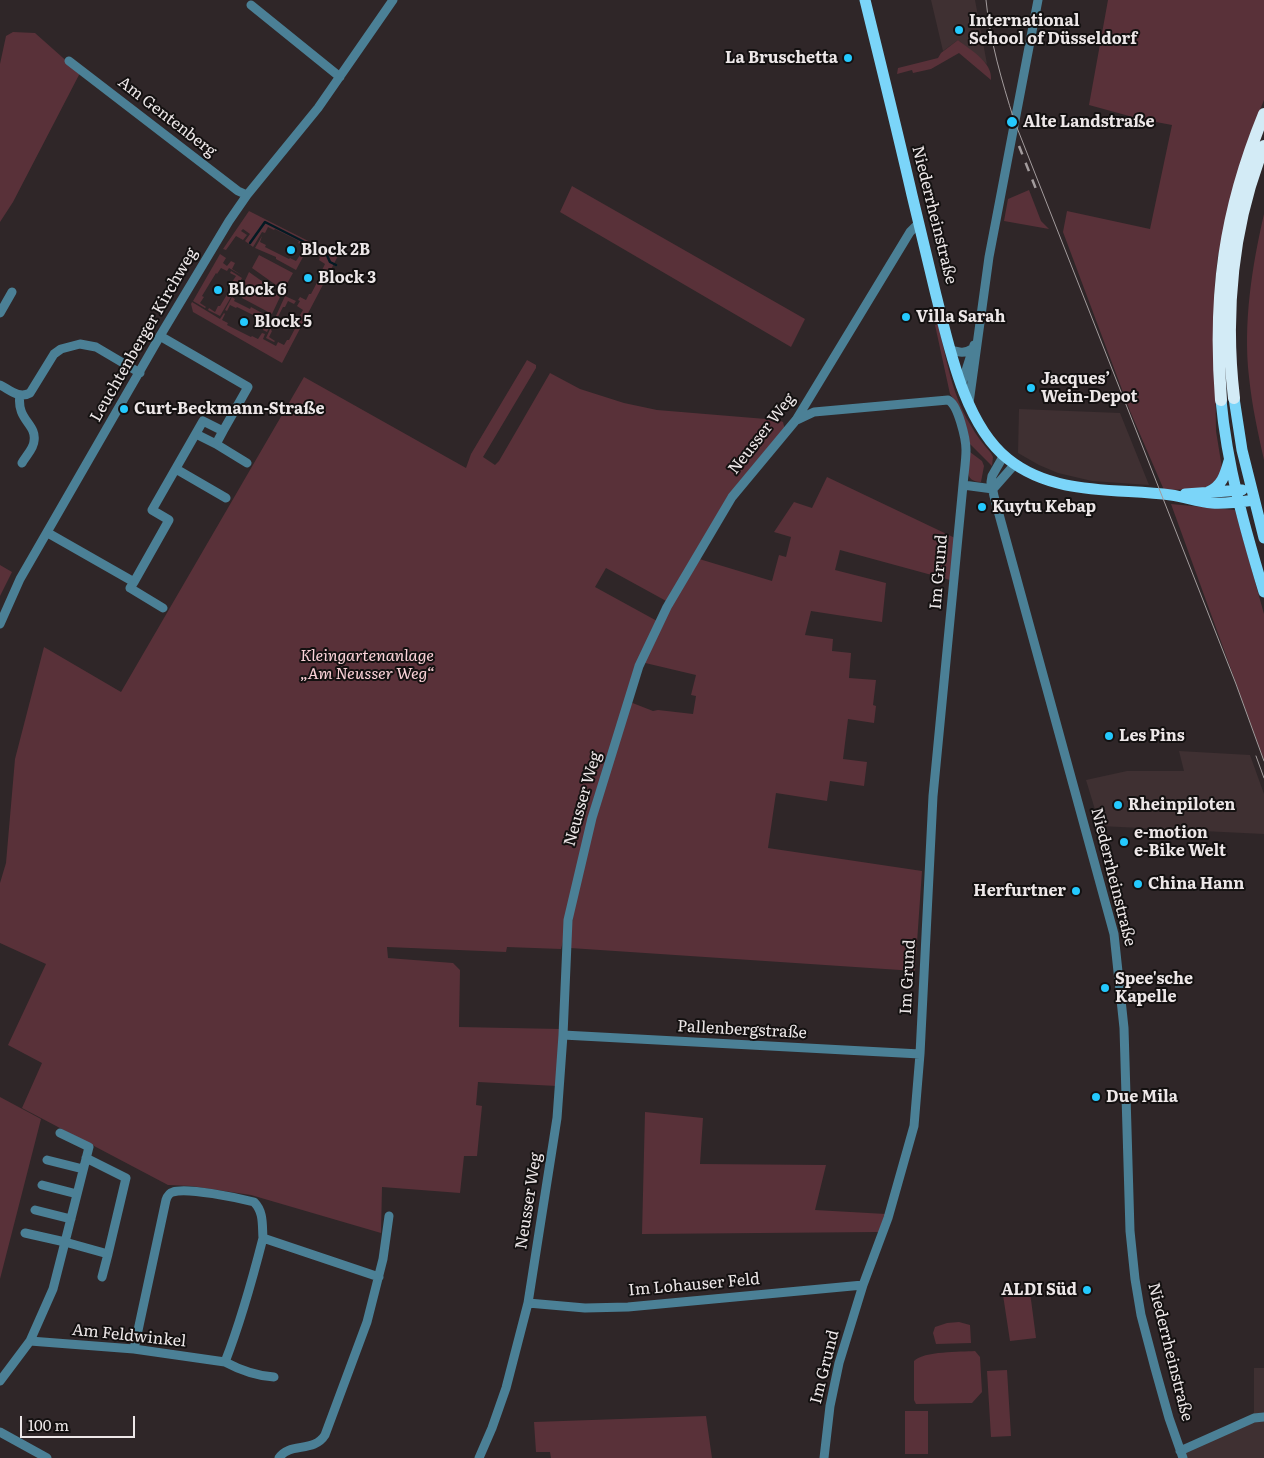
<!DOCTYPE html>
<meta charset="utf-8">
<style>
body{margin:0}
#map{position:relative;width:1264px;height:1458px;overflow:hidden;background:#2f2628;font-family:Literata,serif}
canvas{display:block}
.scale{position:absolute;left:20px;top:1416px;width:115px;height:22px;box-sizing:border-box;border:2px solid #ede7e8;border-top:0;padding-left:6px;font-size:15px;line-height:18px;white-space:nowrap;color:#ede7e8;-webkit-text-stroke:4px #141111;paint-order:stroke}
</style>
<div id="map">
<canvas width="1264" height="1458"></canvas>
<div class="scale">100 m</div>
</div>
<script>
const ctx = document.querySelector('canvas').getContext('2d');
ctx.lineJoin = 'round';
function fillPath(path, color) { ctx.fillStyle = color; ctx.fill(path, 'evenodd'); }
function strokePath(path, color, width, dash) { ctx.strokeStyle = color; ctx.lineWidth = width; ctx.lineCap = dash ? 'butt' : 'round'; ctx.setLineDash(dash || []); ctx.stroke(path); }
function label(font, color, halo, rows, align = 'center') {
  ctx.font = font + ' Literata,serif'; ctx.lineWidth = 4; ctx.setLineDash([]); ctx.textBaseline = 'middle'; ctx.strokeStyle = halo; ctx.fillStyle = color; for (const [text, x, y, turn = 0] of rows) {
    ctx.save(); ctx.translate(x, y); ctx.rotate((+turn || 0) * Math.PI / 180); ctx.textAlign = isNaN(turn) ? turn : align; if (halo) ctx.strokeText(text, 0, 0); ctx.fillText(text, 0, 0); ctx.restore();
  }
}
fillPath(new Path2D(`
 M931,0H975L987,64L958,40L943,51Z
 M1019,409L1120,413L1149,485L1092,481L1058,473L1039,465L1018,453Z
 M1179,751L1250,755L1264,794V834L1100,826L1086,780L1127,771H1184Z
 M1254,1368H1264V1458H1186L1183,1452L1241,1425L1254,1413Z`), '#3f3032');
fillPath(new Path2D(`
 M1108,0H1264V100L1249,137L1218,255L1215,282L1214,308L1216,431L1222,468L1219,479L1203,489L1164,490L1130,411L1063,232L1067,211L1150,229L1172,125L1140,119L1089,105Z
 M13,32L35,33L80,73L13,202L0,222V64L6,36Z
 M958,40C970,50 993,62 991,80L959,53L931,69L913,73L912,70L897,74L898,68L938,58L941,53Z
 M572,186L805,319L791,347L560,212Z
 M1029,190L1041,221L1049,229L1004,221L1008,199Z
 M249,211L338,256L282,363L193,312L191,304L192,302L220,319L224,313L225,314L222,320L228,323L227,325L251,337L252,336L258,339L262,333L265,334L263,339L276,346L278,342L284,345L287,340H289L301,317L300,315L303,310L297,306L300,301L298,300L300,297L306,300L309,294H311L323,271L322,270L325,264L319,260L320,257L308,250L305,254L301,252L304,246L298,243L299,241L275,229L274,230L268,227L265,233L262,232L253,247L245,241L250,234L243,229L241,231L247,235L243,240L236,236L226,250L223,249Z
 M1264,214V460C1258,433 1252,406 1249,377C1243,323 1252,266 1264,214Z
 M262,236L260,242L266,245L265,247L289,259L290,258L296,261L300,255L303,257L296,270L276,259V257L255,248Z
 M220,254L226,258L223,263L227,266L231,261L235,263L232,269L243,276L229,268L227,271L221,268L217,274L216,273L202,296L204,297L200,303L206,307L205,308L193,301Z
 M259,255L293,273L284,289L277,284L276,285L252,268Z
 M231,271L242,278L220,316L208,310L209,308L215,312L218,306H220L234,283L232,282L236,276L230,273Z
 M249,272L273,289L272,291L280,297L272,314L242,298L246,289L242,287Z
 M285,296L296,301L294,304L288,301L285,307H283L271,330L272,331L269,337L275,341L274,342L266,338Z
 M232,297L235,299L234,301L250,309L251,307L273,319L267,332L263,330L266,324L260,321L261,319L237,307L236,308L230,305L227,311L225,310Z
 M938,324C946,357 952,395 970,424C976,435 983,444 991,453L993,457L992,466L968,442L961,409L950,394L935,325Z
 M527,360L536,365V368L483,457L495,465L499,461L550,373L580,389L624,403L657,410L778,420L783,422L785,430L738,483L668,602L606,568L595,587L657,621L636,667L561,949L507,947L506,952L387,947L388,958L453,963L460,970L459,1027L560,1029L557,1086L478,1082L476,1105L482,1106L477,1156H464L460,1193L382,1187L381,1233L251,1195L191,1186L168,1185L22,1108L42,1063L8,1045L46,964L0,943V883L6,863L15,759L44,647L121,692L304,377L466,468L471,454Z
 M970,452L982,461L984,466L981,482C963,482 968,465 969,453Z
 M827,477L955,538L950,580L840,550L835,570L886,583L882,622L811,611L805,635L833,639L832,651L851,653L849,678L876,680L873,705L876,706L874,723L848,719L843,759L867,762L864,786L830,781L827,801L776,793L768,848L922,871L915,971L570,948C573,868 607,779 630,702L653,711L658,710L693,714L696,696L691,695L696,675L641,662L696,558L772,581L779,555L786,557L791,537L774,532L794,502L812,508Z
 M1171,504L1235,510L1264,614V760Z
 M0,565L12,572L0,596Z
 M0,1097L41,1119L0,1279Z
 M645,1112L703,1118L700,1164L826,1165L815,1210L886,1214L879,1232L642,1234Z
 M1030,1292L1036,1338L1010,1341L1003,1295Z
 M959,1322L970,1325L971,1343L936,1344L933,1333L935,1327L947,1323Z
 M975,1351L980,1357L982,1392L972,1403L916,1404L914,1400V1361C924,1351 960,1352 975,1351Z
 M1007,1370L1011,1436L991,1437L987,1371Z
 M905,1411H928V1454H905Z
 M706,1416L712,1458H551L550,1452H536L534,1422Z`), '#593139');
strokePath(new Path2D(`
 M250,243L265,222L326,253L330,262L336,265`), '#031a23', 2.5);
strokePath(new Path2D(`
 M251,5L340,77
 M69,61L238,191L247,195
 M0,313L12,292
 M950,350C958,352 965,354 972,349
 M962,383L974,345
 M0,385C10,390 19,399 30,393L54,354L61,349L80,344L96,347L140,373
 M20,395C16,420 37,424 34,441C34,448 26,456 22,463
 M969,403L989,257L1038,0
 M797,420L814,412L948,400C958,404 966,439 966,450C966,461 964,473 963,485L993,489L1015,464
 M196,434L216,444L223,431
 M216,444L247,463
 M1004,455L992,476L991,482L994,496L1114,934L1124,1028L1130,1231L1135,1279L1141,1315L1155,1368L1169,1418L1183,1458
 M176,469L226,498
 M48,533L134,582L169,520L152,510L203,421L223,431L248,387L160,336
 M134,582L130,588L163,608
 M0,624L20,579L160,336L229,221L247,195L318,108L393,0
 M563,1035L920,1054
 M60,1133L89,1147L65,1242L108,1254L126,1178L86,1158
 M47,1160L83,1169
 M42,1185L77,1194
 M35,1210L71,1219
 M102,1277L108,1254
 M528,1303L585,1308L628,1307L863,1285
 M30,1341L134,1349L225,1362C241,1321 252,1281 263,1238
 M134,1349L166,1200C167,1197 169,1193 173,1192C187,1187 238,1198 254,1202C264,1212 262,1225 263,1238L379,1277
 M225,1362C240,1370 257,1376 274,1377
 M0,1381L30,1341L53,1289L65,1242L25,1233
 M0,1432L47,1458
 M1180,1451L1254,1418L1264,1417
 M279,1458C289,1442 314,1453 325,1435L367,1322L383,1259L389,1216
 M479,1458L492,1428L506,1388L528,1303L557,1118L563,1035L568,920L592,818L639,666L667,607L732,497L796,420L910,232L919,223
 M824,1458L830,1406L839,1363L863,1285L888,1218L914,1126L920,1054L933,796L963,485`), '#4b8096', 9);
strokePath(new Path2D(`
 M865,0C881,65 897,130 912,195C920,228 928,261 936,295C949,346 964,424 1008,459C1054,496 1116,488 1171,495C1185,497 1198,502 1212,503C1226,504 1240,502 1254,500
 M1234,398L1242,450L1264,538
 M1221,400C1227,466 1245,529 1264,592
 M1208,492C1222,486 1225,475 1229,461
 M1185,494L1242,490`), '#7bd5f9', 11);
strokePath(new Path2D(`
 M1234,398C1224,314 1232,225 1264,146
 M1221,400C1213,295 1224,212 1264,114`), '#d3ebf6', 12);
strokePath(new Path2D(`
 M986,0C990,42 1002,81 1014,120L1236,684L1264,761
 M1256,756L1264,778`), '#a39c9d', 1);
strokePath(new Path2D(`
 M1019,146L1036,189`), '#a39c9d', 2.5, [9, 9]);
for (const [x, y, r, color] of [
 [959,30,5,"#24c9fe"],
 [848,58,5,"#24c9fe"],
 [1012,122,6,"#24c9fe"],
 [291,250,5,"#24c9fe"],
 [308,278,5,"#24c9fe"],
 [218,290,5,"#24c9fe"],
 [906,317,5,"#24c9fe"],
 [244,322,5,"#24c9fe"],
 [1031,388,5,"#24c9fe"],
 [124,409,5,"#24c9fe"],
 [982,507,5,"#24c9fe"],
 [1109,736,5,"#24c9fe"],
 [1118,805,5,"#24c9fe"],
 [1124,842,5,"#24c9fe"],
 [1138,884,5,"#24c9fe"],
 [1076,891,5,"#24c9fe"],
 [1105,988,5,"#24c9fe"],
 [1096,1097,5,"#24c9fe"],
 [1087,1290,5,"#24c9fe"]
]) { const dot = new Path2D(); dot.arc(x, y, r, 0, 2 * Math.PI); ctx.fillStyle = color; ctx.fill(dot); strokePath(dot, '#141111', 2); }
label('bold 16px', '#ede7e8', '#141111', [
 ["International",969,21],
 ["School of Düsseldorf",969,39],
 ["La Bruschetta",838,58,"right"],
 ["Alte Landstraße",1023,122],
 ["Block 2B",301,250],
 ["Block 3",318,278],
 ["Block 6",228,290],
 ["Villa Sarah",916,317],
 ["Block 5",254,322],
 ["Jacques’",1041,379],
 ["Wein-Depot",1041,397],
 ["Curt-Beckmann-Straße",134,409],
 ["Kuytu Kebap",992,507],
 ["Les Pins",1119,736],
 ["Rheinpiloten",1128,805],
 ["e-motion",1134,833],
 ["e-Bike Welt",1134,851],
 ["China Hann",1148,884],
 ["Herfurtner",1066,891,"right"],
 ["Spee'sche",1115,979],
 ["Kapelle",1115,997],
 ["Due Mila",1106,1097],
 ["ALDI Süd",1077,1290,"right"]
], 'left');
label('16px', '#ede7e8', '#141111', [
 ["Am Gentenberg",167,117,38],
 ["Niederrheinstraße",934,215,76],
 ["Leuchtenberger Kirchweg",144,335,-60],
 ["Neusser Weg",762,434,-52],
 ["Im Grund",939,572,-85],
 ["Neusser Weg",583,799,-74],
 ["Niederrheinstraße",1113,877,76],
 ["Im Grund",908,977,-87],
 ["Pallenbergstraße",742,1030,3],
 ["Neusser Weg",529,1201,-81],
 ["Im Lohauser Feld",694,1285,-5],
 ["Am Feldwinkel",129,1336,6],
 ["Niederrheinstraße",1170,1352,76],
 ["Im Grund",825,1367,-76]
]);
label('italic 16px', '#fbd2d8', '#141111', [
 ["Kleingartenanlage",367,656],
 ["„Am Neusser Weg“",367,674]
]);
</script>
